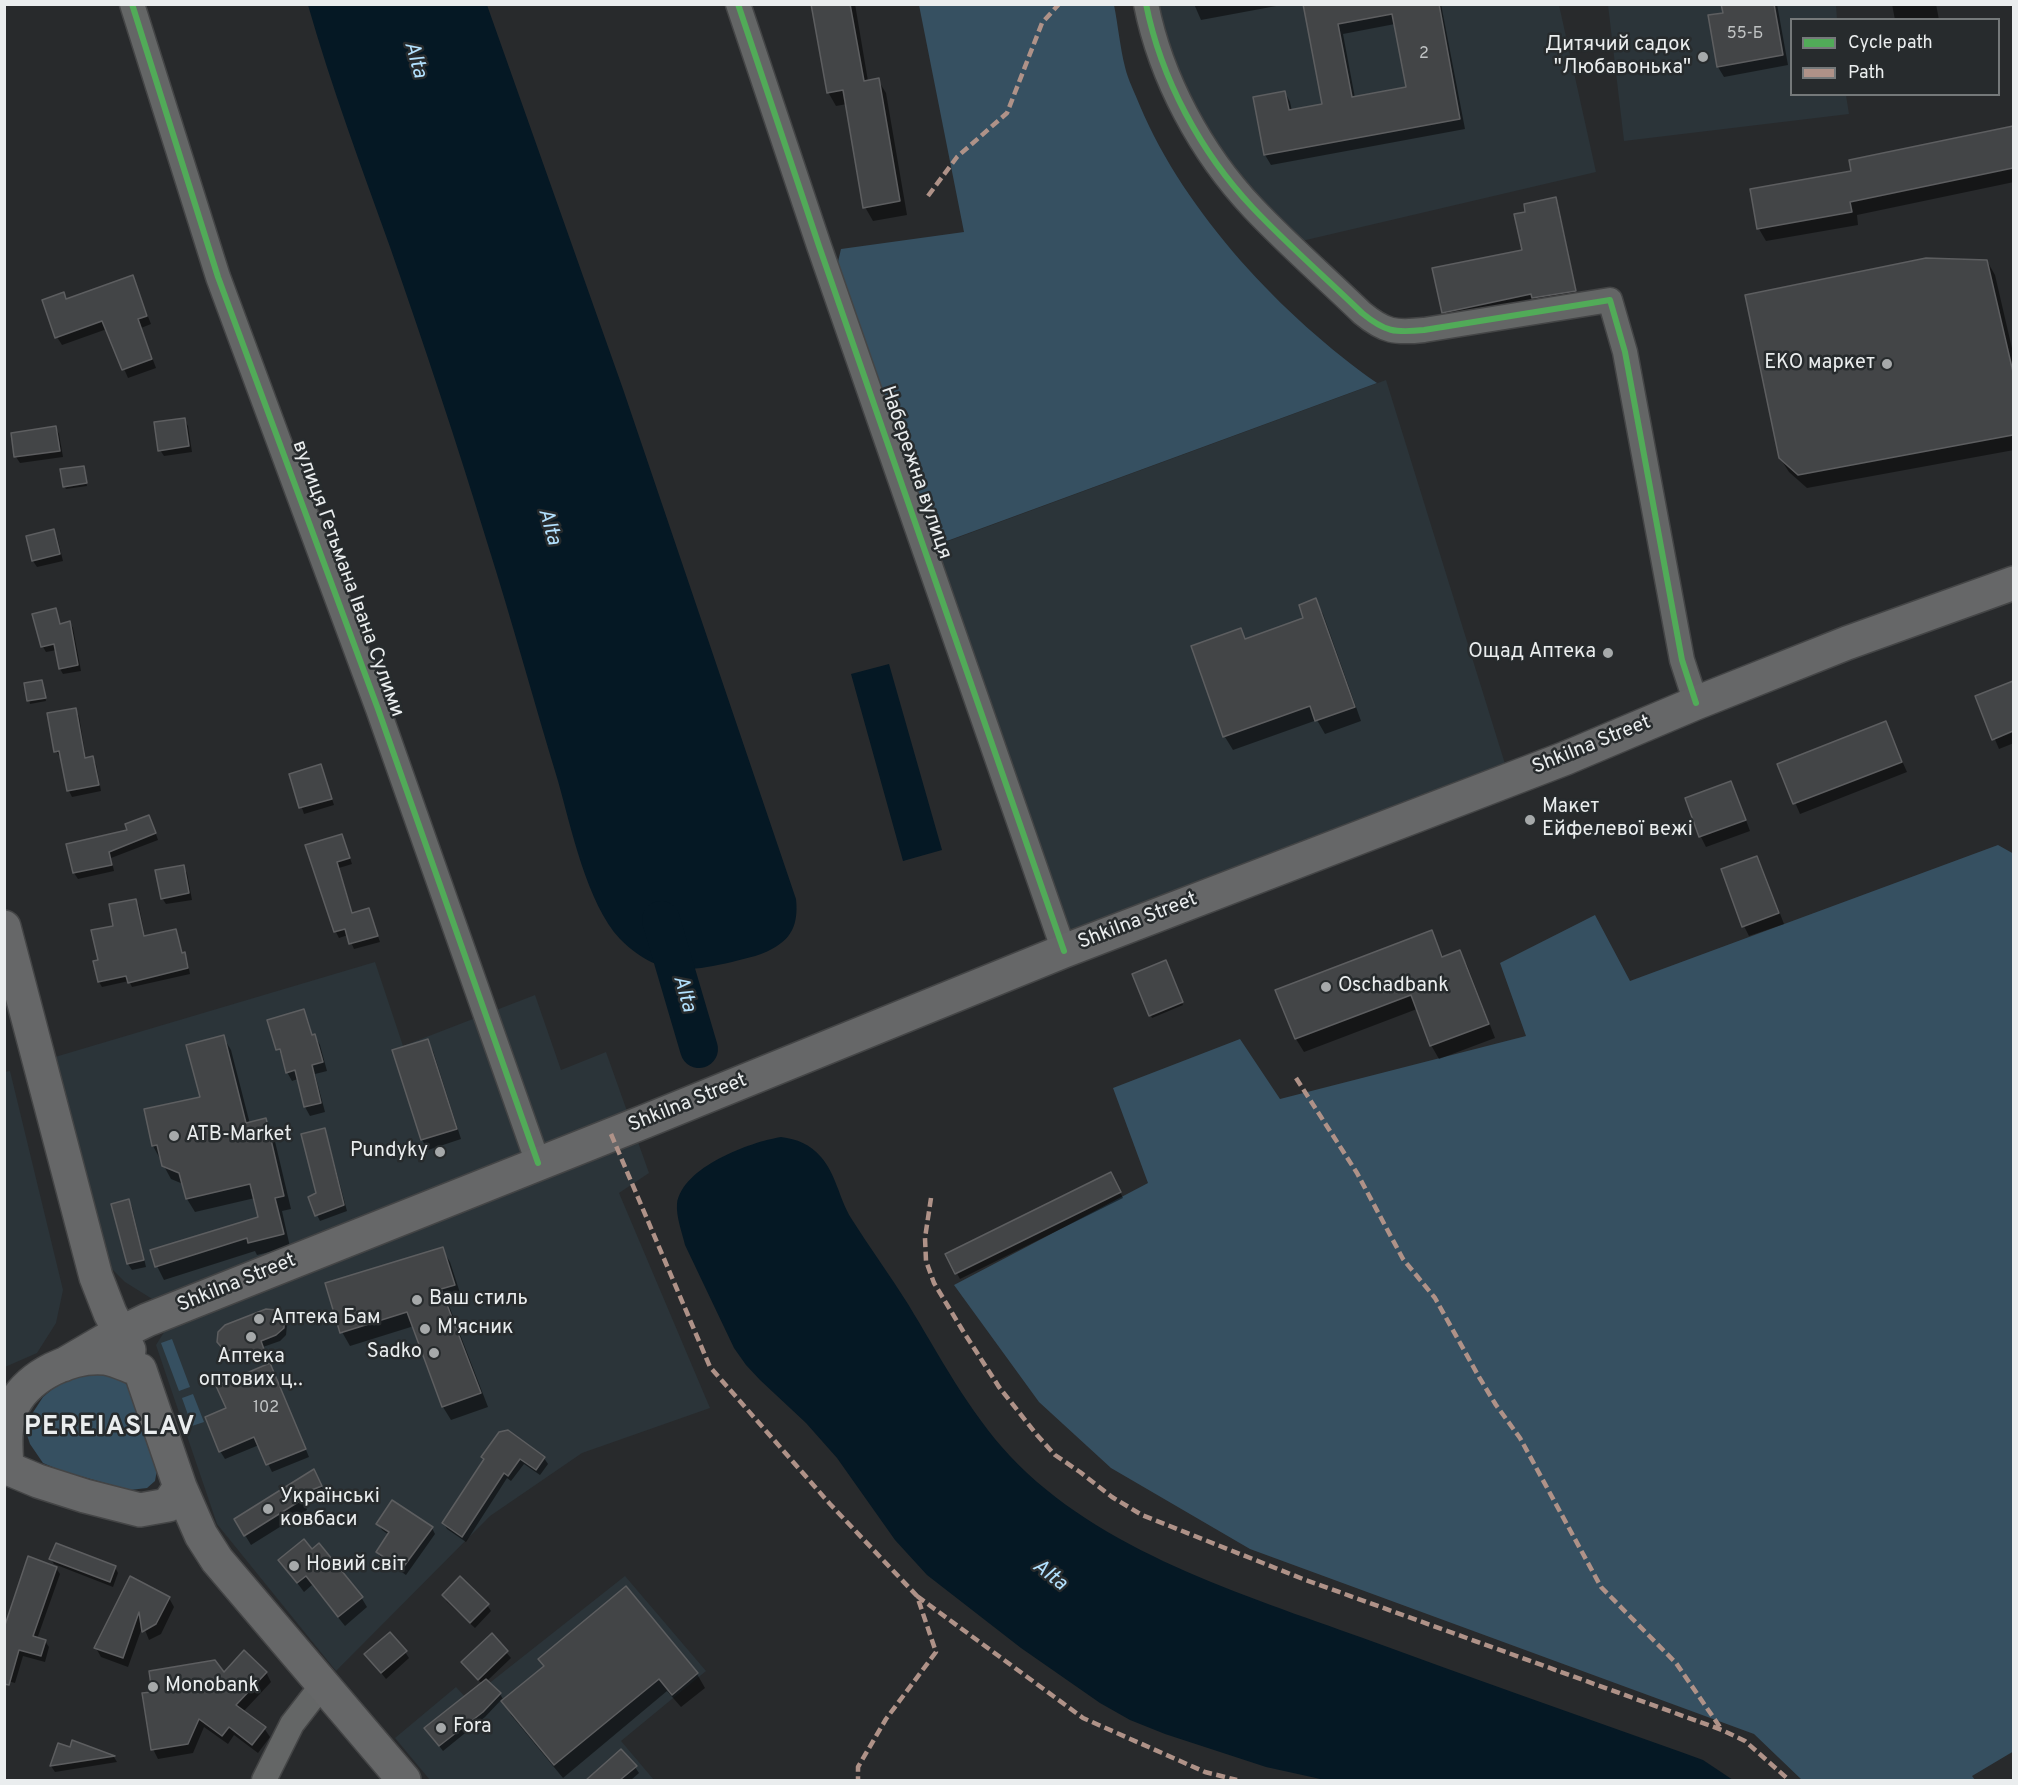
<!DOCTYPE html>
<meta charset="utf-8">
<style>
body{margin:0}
#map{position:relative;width:2018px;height:1785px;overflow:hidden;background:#282a2c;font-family:Overpass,sans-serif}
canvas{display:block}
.frame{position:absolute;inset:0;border:6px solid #eaedee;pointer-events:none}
.legend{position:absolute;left:1790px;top:18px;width:210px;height:78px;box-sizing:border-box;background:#272b2d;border:2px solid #75797a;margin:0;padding:8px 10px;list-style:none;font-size:18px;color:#eaedee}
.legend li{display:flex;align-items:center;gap:12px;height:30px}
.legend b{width:30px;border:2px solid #75797a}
</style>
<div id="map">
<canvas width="2018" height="1785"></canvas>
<div class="frame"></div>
<ul class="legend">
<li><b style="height:8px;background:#51ab58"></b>Cycle path</li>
<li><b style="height:8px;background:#af9288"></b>Path</li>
</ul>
</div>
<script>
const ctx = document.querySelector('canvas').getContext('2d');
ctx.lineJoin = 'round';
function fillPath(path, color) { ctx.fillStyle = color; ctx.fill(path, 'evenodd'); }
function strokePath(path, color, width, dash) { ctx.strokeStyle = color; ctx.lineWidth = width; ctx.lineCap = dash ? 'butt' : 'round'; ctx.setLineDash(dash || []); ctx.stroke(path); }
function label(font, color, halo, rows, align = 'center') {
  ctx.font = font + ' Overpass,sans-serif'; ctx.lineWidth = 5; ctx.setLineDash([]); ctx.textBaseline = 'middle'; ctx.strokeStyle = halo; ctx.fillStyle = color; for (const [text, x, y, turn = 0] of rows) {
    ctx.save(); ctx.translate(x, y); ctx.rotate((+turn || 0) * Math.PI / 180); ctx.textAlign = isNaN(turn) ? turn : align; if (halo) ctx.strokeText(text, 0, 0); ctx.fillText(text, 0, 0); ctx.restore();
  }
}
fillPath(new Path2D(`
 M1146,5H1559L1596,172L1289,244L1200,136Z
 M1608,5H1836L1837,19L1792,20V94L1846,95L1849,114L1624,141Z
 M1386,380L1510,780L1064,951L924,550Z
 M375,962L403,1046L535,995L561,1070L606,1052L649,1173L619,1193L710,1408L582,1453L490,1516L336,1671L217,1524L156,1345L171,1321L157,1302L125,1282L109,1266L55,1057Z
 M10,1071L63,1290L56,1323L37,1353L5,1367L4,1072Z
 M625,1576L706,1671L621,1741L654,1780H430L395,1738L456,1687L468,1700Z`), '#2b3439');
fillPath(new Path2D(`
 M919,5H1114C1118,25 1120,47 1125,67C1128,80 1135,93 1140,106C1185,213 1283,317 1377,383L936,545L837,266L841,249L964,232Z
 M1998,845L2014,854V1751L1972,1776L1975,1780H1802L1754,1734L1250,1549L1111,1468L1039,1402L954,1285L1148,1183L1113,1088L1240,1039L1280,1099L1526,1036L1500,963L1595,915L1630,981Z
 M172,1339L190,1387L179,1391L161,1343Z
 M85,1372L119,1377L131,1389L158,1465L155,1481L147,1488L130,1490L62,1471L43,1463L30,1444L27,1435L30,1417L43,1397L61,1382Z
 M193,1394L204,1422L192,1426L182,1398Z`), '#365061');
fillPath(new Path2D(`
 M308,5H487L623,389L796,899C798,918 795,935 777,946C764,955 747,958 732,962C685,973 656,975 620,939C587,904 571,827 558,781C534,702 512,621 487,542C457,443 424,345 390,247C361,166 331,86 308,5Z
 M889,664L942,850L903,861L851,674Z
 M781,1137C797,1139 810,1144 821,1157C836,1174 839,1198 851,1218C869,1247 890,1275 908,1304C939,1355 969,1412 1010,1456C1099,1551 1244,1595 1363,1638C1469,1677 1575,1714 1681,1752L1703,1760L1733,1780H1325L1266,1767L1165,1734L1130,1720L1100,1703L1021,1648L927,1575L895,1540L837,1458L806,1423L760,1380L746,1365L734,1348L685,1245C682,1232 676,1217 677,1204C682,1167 750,1142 781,1137Z`), '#051824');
fillPath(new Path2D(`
 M813,4H855L868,81L878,80L886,93L907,215L873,221L865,207L847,104L836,106L828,92Z
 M1194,4H1287L1201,20Z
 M1305,4H1441L1465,129L1271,165L1265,155L1285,92L1290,102L1292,111L1323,105ZM1395,24L1407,88L1355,98L1343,34Z
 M1723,4H1777L1788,65L1724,77L1718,67L1724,14Z
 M1892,4H1936L1939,20H1895Z
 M2014,127V182L1857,215L1858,225L1766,241L1759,229L1752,190L1853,172L1850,161Z
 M1556,198L1558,203L1577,295L1536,303L1534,299L1446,317L1443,312L1524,251L1527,213Z
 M1987,261L1995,275L2014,357V450L1807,488L1789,472L1780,458Z
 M132,277L151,324L141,328L156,368L128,378L107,329L62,345L57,337L63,294L67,300Z
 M184,419L188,426L192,452L164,456L160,450Z
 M56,428L59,434L63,457L20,463L16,457L12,435Z
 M83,467L87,486L66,489L64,486Z
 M54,531L57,537L63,561L37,567L33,561Z
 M1315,600L1323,614L1361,721L1325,734L1317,720L1233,750L1225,737L1193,647L1241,630L1246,640L1305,619Z
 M55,609L61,625L70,623L73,628L81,671L63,674L60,669L57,650L46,652L43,647L34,615Z
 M2014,682V743L1999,749L1977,697Z
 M26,684H43L46,701L30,704Z
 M75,710L79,716L86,759L92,758L96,764L101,791L72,797L69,791L62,757H60L56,751Z
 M1885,723L1907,772L1800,814L1779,765Z
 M321,766L334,805L304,814L291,775Z
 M1731,783L1736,793L1750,831L1706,847L1701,837L1687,799Z
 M152,823L158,840L111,858L114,871L78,879L74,873L68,845L130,831Z
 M342,835L352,864L339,868L353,914L368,909L380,942L354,949L348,935L339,938L336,932L307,846Z
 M1757,857L1762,867L1784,924L1749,936L1744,926Z
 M183,867L187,873L192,900L166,904L162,898Z
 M136,900L139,906L145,937L176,931L183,954L187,959L190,974L132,987L129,981L102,987L99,982L100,961Z
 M1431,932L1444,958L1459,952L1467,965L1495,1038L1439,1059L1431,1045L1417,1009L1304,1052L1296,1039L1277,990Z
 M1167,965L1183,1005L1152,1018L1134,975Z
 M303,1011L308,1020L313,1037L315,1036L320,1045L327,1071L315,1074L325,1112L310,1116L305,1107L298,1079L292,1081L287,1072L269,1021Z
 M223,1037L231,1050L250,1124L265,1120L273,1133L291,1209L282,1211L290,1247L257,1255L255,1251L164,1280L157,1266L152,1251L260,1218L255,1198L195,1212L187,1199L183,1184L171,1179L153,1146L146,1111L202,1099Z
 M427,1041L433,1051L461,1139L428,1150L422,1140Z
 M324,1130L327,1136L347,1211L320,1221L317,1215Z
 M1114,1180L1123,1198L960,1279L947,1255Z
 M128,1201L132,1207L146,1267L132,1270L128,1264L113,1205Z
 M442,1249L450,1262L462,1299L448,1303L488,1407L451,1420L443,1407L414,1326L350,1346L342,1332Z
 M4,1266L6,1268L4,1302Z
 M283,1318L287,1325L286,1335L280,1341L263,1347L267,1358L229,1356L219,1342Z
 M274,1373L309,1457L272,1472L259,1445L225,1459L220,1451L228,1409Z
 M508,1432L544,1458L548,1464L540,1475L524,1464L511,1481L507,1478L466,1542L447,1529L444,1523L485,1461L483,1457Z
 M319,1480L326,1496L305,1504L307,1510L251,1545L236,1520Z
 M378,1524L432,1528L435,1534L406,1575L381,1558L377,1552L389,1535L382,1530Z
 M51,1559L115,1567L118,1573L113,1587L54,1564Z
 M280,1560L361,1597L367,1607L345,1626L312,1585L304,1592Z
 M56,1568L60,1574L37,1639L45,1641L49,1647L45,1662L23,1656L15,1683L4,1680Z
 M131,1578L169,1598L174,1607L161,1634L149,1640L143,1625L128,1667L101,1657L96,1648Z
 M626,1588L697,1674L705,1688L681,1707L667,1691L563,1778L511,1715L502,1699L485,1717L443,1751L429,1733L482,1684L463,1663L492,1636L511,1658L487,1681L500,1694L504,1701L544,1667L540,1660Z
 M444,1595L487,1605L491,1611L475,1628L447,1602Z
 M405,1652L409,1658L386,1679L366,1654Z
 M266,1672L271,1682L243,1712L264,1728L270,1737L258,1753L234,1735L228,1744L204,1727L193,1753L158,1759L153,1749L154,1693L224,1675Z
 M73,1742L114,1757L117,1762L55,1772L51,1766L59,1745L71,1749Z
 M635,1767L639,1773L631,1780H602L601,1779Z`), '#0007');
strokePath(new Path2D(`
 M661,920L699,1049`), '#051824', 38);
const building = new Path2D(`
 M811,4H850L864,81L879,78L900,201L863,208L843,90L827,93Z
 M1303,4H1439L1460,119L1264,155L1253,97L1285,91L1289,110L1322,104ZM1392,14L1406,87L1352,97L1338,24Z
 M1721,4H1774L1783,55L1717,67L1708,15L1723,13Z
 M2013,126V168L1850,202L1852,212L1757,229L1750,189L1851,171L1849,160Z
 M1556,197L1576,291L1532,298L1531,294L1442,313L1432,268L1522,250L1514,214L1525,212L1524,204Z
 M1926,258L1987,260L2013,372V435L1798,475L1779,458L1745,295Z
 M133,275L147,316L138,319L152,359L122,370L102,321L55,338L42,300L64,292L66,299Z
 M185,418L189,446L158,451L154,422Z
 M56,426L60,451L14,457L11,433Z
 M84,466L87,483L63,487L60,469Z
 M54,529L60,554L32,561L26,536Z
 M1316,598L1355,707L1315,721L1310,706L1223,737L1191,646L1241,628L1245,639L1303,618L1299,605Z
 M56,608L60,624L70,621L78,665L59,669L54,644L41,647L32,614Z
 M42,680L46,698L27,701L24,683Z
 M2013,681V731L1992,740L1975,696Z
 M76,708L85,758L93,756L99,785L67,791L59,751L54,752L47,713Z
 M1886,721L1902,762L1793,804L1777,764Z
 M321,764L332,799L299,808L289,774Z
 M1731,781L1746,820L1699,837L1685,798Z
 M149,815L156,833L109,852L112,865L73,873L66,844L127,830L125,824Z
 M342,834L350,858L337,862L352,913L369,908L378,936L349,944L345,929L334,932L305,845Z
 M1757,856L1779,913L1742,927L1721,869Z
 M184,865L189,893L161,899L155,870Z
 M136,899L144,936L176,929L182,953L185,952L188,968L128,983L126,976L98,982L93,961L98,960L91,930L113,926L109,904Z
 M1432,930L1442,957L1460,950L1489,1024L1430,1046L1411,995L1295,1039L1275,990Z
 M1166,960L1183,1002L1149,1016L1132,974Z
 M304,1009L312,1035L315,1034L323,1062L312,1065L321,1103L304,1107L295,1070L286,1073L280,1049L276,1050L267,1020Z
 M224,1035L246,1123L266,1118L284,1196L275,1198L284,1234L248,1243L247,1238L155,1267L150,1250L258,1217L250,1184L186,1199L179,1173L162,1166L157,1145L152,1146L144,1109L200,1097L186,1045Z
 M428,1039L457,1129L421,1140L392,1050Z
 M325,1128L344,1205L315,1216L308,1197L316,1193L301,1134Z
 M1111,1172L1121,1192L955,1274L945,1254Z
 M129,1199L144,1260L127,1264L111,1204Z
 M443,1247L455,1285L441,1289L481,1393L442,1407L407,1312L340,1333L325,1283Z
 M266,1309L276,1310L284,1317V1328L276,1335L261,1341L265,1352L224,1350L217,1342L218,1332L225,1325Z
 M270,1363L306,1449L266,1465L254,1437L219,1452L205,1417L226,1408L216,1386Z
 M508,1430L545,1457L536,1470L520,1459L508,1476L504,1473L462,1537L442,1523L484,1459L481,1457L499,1432Z
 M314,1469L322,1486L301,1494L303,1499L244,1536L234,1519Z
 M392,1500L433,1527L402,1569L376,1552L389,1532L376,1524Z
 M304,1539L312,1549L319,1543L363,1597L338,1617L306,1576L297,1583L278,1560Z
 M56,1543L116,1566L110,1582L49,1559Z
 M28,1556L57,1567L33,1636L46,1640L41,1656L19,1650L9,1685L4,1684V1628Z
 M130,1576L170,1597L156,1624L142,1632L139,1612L123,1658L94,1648Z
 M460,1576L489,1604L470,1623L442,1595Z
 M626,1586L698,1673L672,1695L659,1679L554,1765L501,1701L544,1666L538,1659Z
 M390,1632L407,1651L381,1673L364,1654Z
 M492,1633L508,1651L478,1680L461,1662Z
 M244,1650L267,1672L236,1705L266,1727L252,1745L229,1727L222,1736L199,1719L188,1744L151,1750L142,1693L152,1692L149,1671L215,1660L224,1672Z
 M486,1679L501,1693L483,1712L439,1746L424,1728Z
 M72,1740L115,1756L50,1766L58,1743L70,1747Z
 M621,1749L637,1766L620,1780H586Z`);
fillPath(building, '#434547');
strokePath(building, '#5d5e60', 1.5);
const street = new Path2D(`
 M132,4L218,277L378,709L538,1163
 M738,4L819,246L1064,951
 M1146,4C1161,79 1201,153 1253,208C1288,245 1326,278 1362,313C1385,332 1395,333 1424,330L1610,300L1625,352L1682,660L1696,703
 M264,1780L292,1724L323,1684`);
const secondary = new Path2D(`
 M4,927L96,1277L110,1313L129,1350
 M63,1365L104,1341L147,1320L646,1121L1064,951L1566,758L1696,703L1847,643L2014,583
 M4,1467L7,1468L38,1481L85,1496L140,1510L168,1505L180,1487L140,1370C128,1366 117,1360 105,1358C71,1355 30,1375 14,1404C3,1424 6,1447 7,1468
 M180,1487L201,1535L217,1560L404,1780`);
strokePath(street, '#444546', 27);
strokePath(secondary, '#444546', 36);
strokePath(street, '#646666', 24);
strokePath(secondary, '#666768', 33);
strokePath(new Path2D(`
 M928,196L957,157L1007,113L1042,23L1059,4
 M1296,1078L1357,1173L1403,1259L1435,1298L1479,1377L1496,1405L1520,1438L1601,1587L1676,1663L1722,1730
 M611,1134L710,1367L830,1504L917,1596L936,1652L886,1719L858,1767V1780
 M931,1198L925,1238L926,1261L934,1283L963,1331L999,1387L1037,1435L1055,1455L1080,1472L1112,1497L1142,1515L1303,1579L1722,1730L1745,1741L1789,1780
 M917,1596L1083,1718L1205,1772L1237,1780`), '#af9288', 4.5, [9, 4.5]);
strokePath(new Path2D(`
 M132,4L218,277L378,709L538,1163
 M738,4L819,246L1064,951
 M1146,4C1161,79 1201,153 1253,208C1288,245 1326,278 1362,313C1385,332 1395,333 1424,330L1610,300L1625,352L1682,660L1696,703`), '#51ab58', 6);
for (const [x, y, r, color] of [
 [1703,57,6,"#a6a9aa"],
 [1887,364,6,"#a6a9aa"],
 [1608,653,6,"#a6a9aa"],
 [1530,820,6,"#a6a9aa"],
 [1326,987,6,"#a6a9aa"],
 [174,1136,6,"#a6a9aa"],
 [440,1152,6,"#a6a9aa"],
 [417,1300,6,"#a6a9aa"],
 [259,1319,6,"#a6a9aa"],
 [425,1329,6,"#a6a9aa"],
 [251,1337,6,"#a6a9aa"],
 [434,1353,6,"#a6a9aa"],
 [268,1509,6,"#a6a9aa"],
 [294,1566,6,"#a6a9aa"],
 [153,1687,6,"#a6a9aa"],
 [441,1728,6,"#a6a9aa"]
]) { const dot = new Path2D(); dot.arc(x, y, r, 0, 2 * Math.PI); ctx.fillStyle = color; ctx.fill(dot); strokePath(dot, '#272b2d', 2); }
label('16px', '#c0c3c4', null, [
 ["55-Б",1745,35],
 ["2",1424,55],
 ["102",266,1409]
]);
label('20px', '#eaedee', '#272b2d', [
 ["Дитячий садок",1691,46,"right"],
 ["\"Любавонька\"",1691,69,"right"],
 ["ЕКО маркет",1875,364,"right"],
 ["Ощад Аптека",1596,653,"right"],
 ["Макет",1542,808],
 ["Ейфелевої вежі",1542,831],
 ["Oschadbank",1338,987],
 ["ATB-Market",186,1136],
 ["Pundyky",428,1152,"right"],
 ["Ваш стиль",429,1300],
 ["Аптека Бам",271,1319],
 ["М'ясник",437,1329],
 ["Sadko",422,1353,"right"],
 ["Аптека",251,1358,"center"],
 ["оптових ц‥",251,1381,"center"],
 ["Українські",280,1498],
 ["ковбаси",280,1521],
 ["Новий світ",306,1566],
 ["Monobank",165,1687],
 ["Fora",453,1728]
], 'left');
label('20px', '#eaedee', '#272b2d', [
 ["Набережна вулиця",915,473,71],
 ["вулиця Гетьмана Івана Сулими",347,579,70],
 ["Shkilna Street",1592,746,-22],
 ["Shkilna Street",1138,922,-21],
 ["Shkilna Street",688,1104,-22],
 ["Shkilna Street",237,1284,-22]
]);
label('italic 21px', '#b3e1fe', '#272b2d', [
 ["Alta",414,60,74],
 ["Alta",548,527,74],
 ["Alta",683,994,74],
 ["Alta",1049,1576,38]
]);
ctx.letterSpacing = '1.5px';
label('bold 26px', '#eaedee', '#272b2d', [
 ["PEREIASLAV",110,1429]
]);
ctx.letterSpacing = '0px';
</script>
